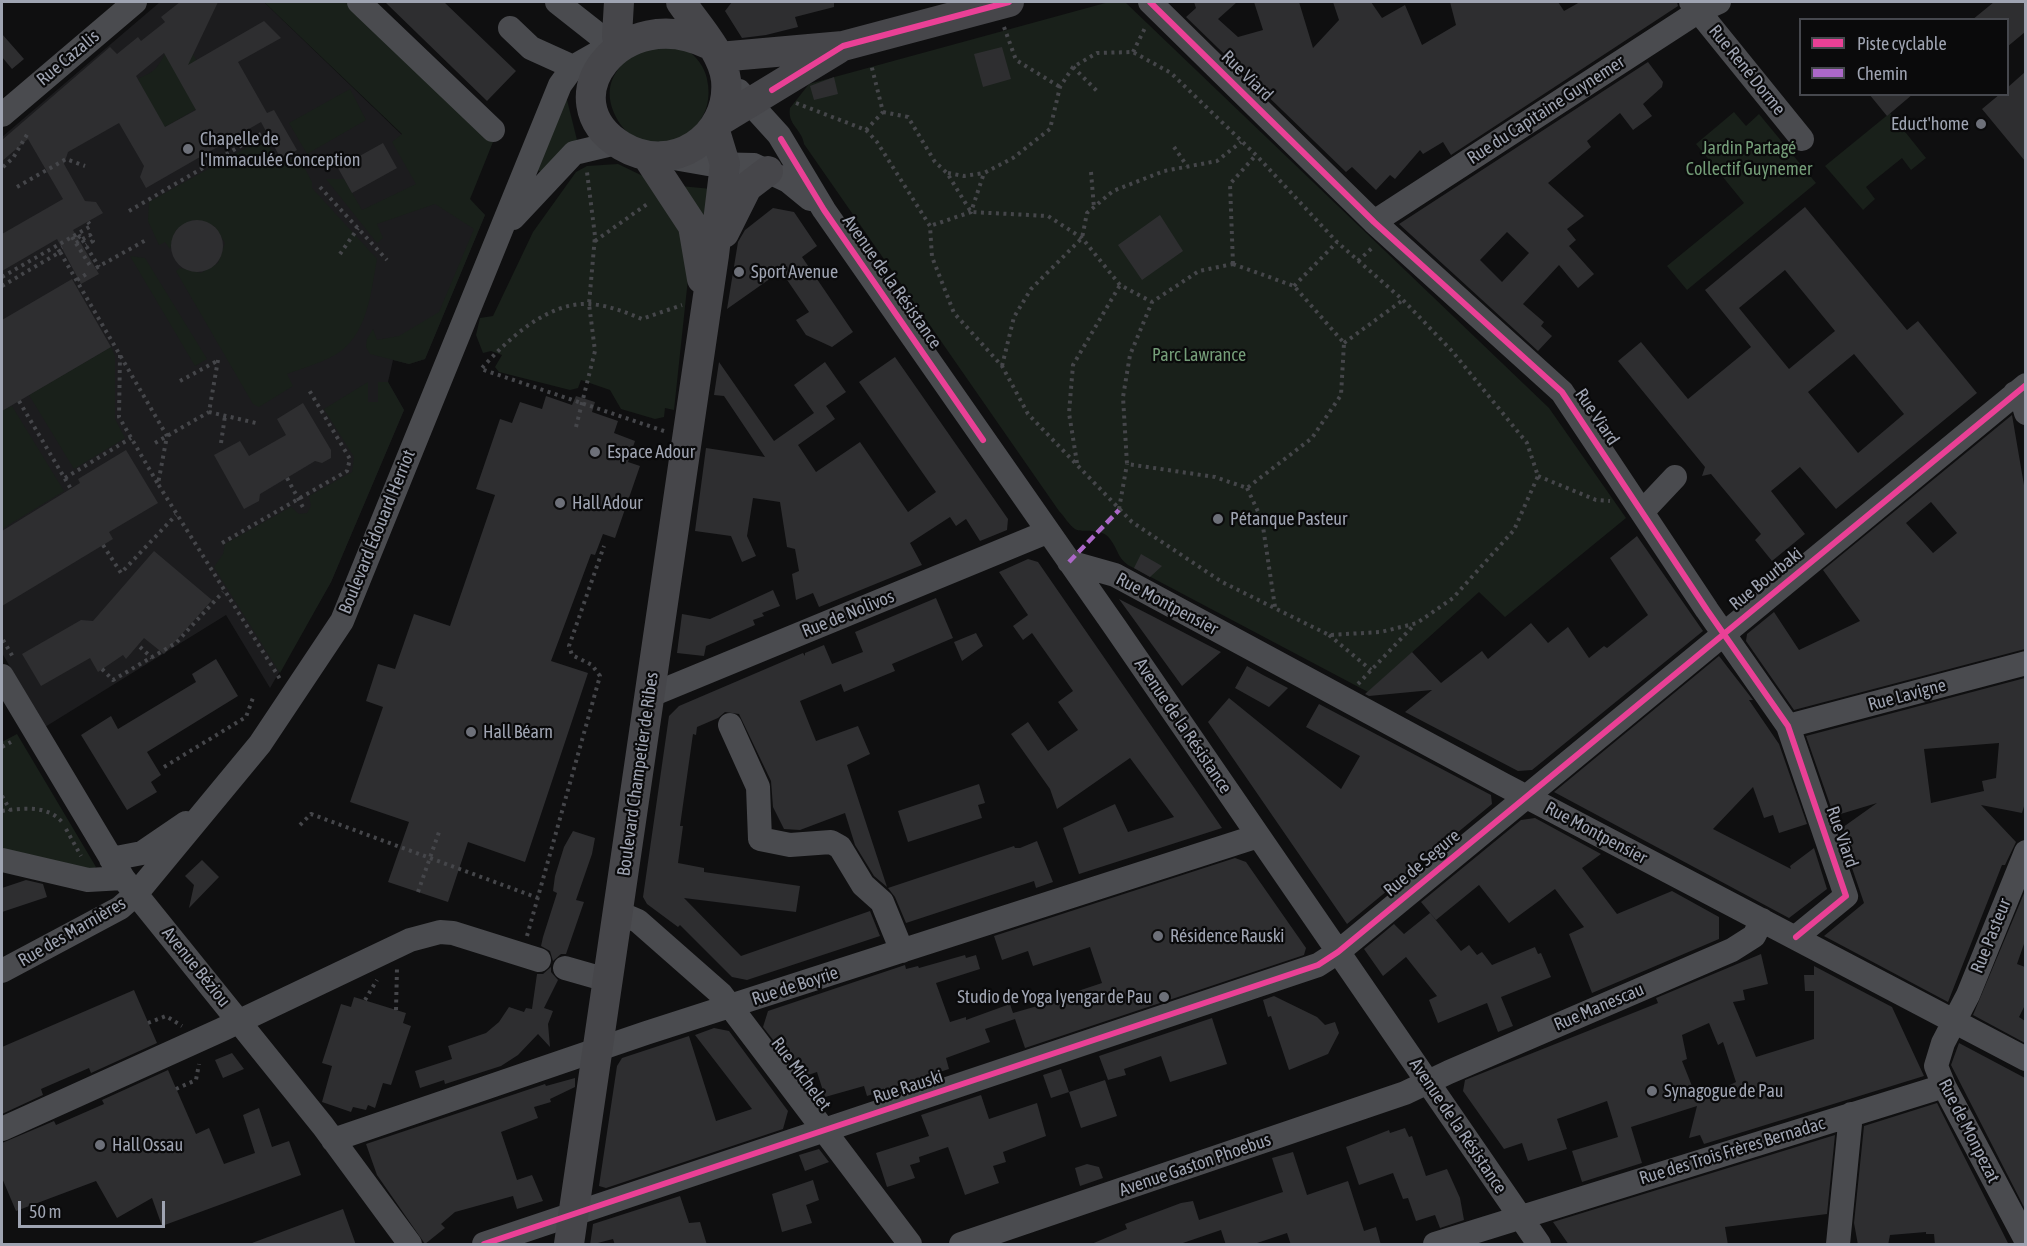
<!DOCTYPE html>
<meta charset="utf-8">
<style>
body{margin:0}
#map{position:relative;width:2027px;height:1246px;overflow:hidden;background:#0f0f10;font-family:"Asap Condensed",sans-serif}
canvas{display:block}
.frame{position:absolute;inset:0;border:3px solid #9fa4b2;pointer-events:none}
.legend{position:absolute;left:1799px;top:18px;width:210px;height:78px;box-sizing:border-box;background:#0a0a0b;border:2px solid #46484e;margin:0;padding:8px 10px;list-style:none;font-size:18px;color:#9fa4b2}
.legend li{display:flex;align-items:center;gap:12px;height:30px}
.legend b{width:30px;border:2px solid #46484e}
.scale{position:absolute;left:18px;top:1201px;width:147px;height:27px;box-sizing:border-box;border:3px solid #9fa4b2;border-top:0;padding-left:8px;font-size:18px;line-height:21px;white-space:nowrap;color:#9fa4b2;-webkit-text-stroke:4px #0a0a0b;paint-order:stroke}
</style>
<div id="map">
<canvas width="2027" height="1246"></canvas>
<div class="frame"></div>
<ul class="legend">
<li><b style="height:8px;background:#ea4096"></b>Piste cyclable</li>
<li><b style="height:8px;background:#ac68c9"></b>Chemin</li>
</ul>
<div class="scale">50 m</div>
</div>
<script>
const ctx = document.querySelector('canvas').getContext('2d');
ctx.lineJoin = 'round';
function fillPath(path, color) { ctx.fillStyle = color; ctx.fill(path, 'evenodd'); }
function strokePath(path, color, width, dash) { ctx.strokeStyle = color; ctx.lineWidth = width; ctx.lineCap = dash ? 'butt' : 'round'; ctx.setLineDash(dash || []); ctx.stroke(path); }
function label(font, color, halo, rows, align = 'center') {
  ctx.font = font + ' "Asap Condensed",sans-serif'; ctx.lineWidth = 4.5; ctx.setLineDash([]); ctx.textBaseline = 'middle'; ctx.strokeStyle = halo; ctx.fillStyle = color; for (const [text, x, y, turn = 0] of rows) {
    ctx.save(); ctx.translate(x, y); ctx.rotate((+turn || 0) * Math.PI / 180); ctx.textAlign = isNaN(turn) ? turn : align; if (halo) ctx.strokeText(text, 0, 0); ctx.fillText(text, 0, 0); ctx.restore();
  }
}
fillPath(new Path2D(`
 M160,2H264L485,215L425,359L409,364L393,360L388,382L404,410L331,582L270,688L226,615L45,727L2,653V137Z`), '#1c1c1e');
fillPath(new Path2D(`
 M264,2H353L495,137L470,199L485,215L425,359L409,364L370,354L366,347L367,339L373,329L377,340L399,336L439,312L474,229L435,204L377,224L383,238L377,243L326,179H344L362,210L416,184L392,142L402,134Z
 M1109,2H1125L1549,408L1626,518L1505,617L1479,592L1368,692L1128,565C1117,557 1118,549 1110,539C1101,526 1082,534 1075,529C1069,525 1064,516 1059,511L804,144C802,129 787,125 790,108L809,84Z
 M186,43L197,61L226,92L163,128L138,79C143,76 152,73 156,68C169,52 161,50 186,43Z
 M636,49C647,49 677,46 686,50C696,55 705,68 707,79C721,140 638,169 614,113C602,83 617,69 636,49Z
 M350,89L366,120L307,154L289,123Z
 M566,96L577,140L541,172L536,169Z
 M1734,112L1746,126L1759,114L1816,183L1687,290L1667,266L1744,203L1696,144Z
 M1890,113L1926,158L1911,170L1902,158L1866,187L1875,199L1863,210L1825,166Z
 M264,138L281,165L298,156L312,182V188L377,259C371,291 368,336 335,355C321,363 303,368 287,374L293,386L259,407L253,404L176,271L180,268L201,273L218,263L225,243L214,226L193,220L176,230L170,249L165,242L159,245L148,221L149,202Z
 M618,164L645,177L676,220L690,260L674,410L665,408L664,417L655,419L621,409L610,390L581,380L578,388L570,390L499,372L495,367L502,355L491,351L483,353L476,335L480,318L493,316L533,232L576,172L587,166Z
 M680,186L712,189L710,229Z
 M130,256L145,258L207,359L195,366Z
 M111,347L115,356V419L125,438L74,469L29,395Z
 M368,382V402H378V382H388L404,410L331,582L280,673L214,567L223,554L225,544L291,507L299,514L307,513L311,506L309,496L352,472L354,457L324,409Z
 M12,406L64,491L2,529V411Z
 M17,734L96,867L91,871L2,852V742Z`), '#19201a');
fillPath(new Path2D(`
 M180,2H218L188,65L264,21L281,38L238,62L267,113L274,110L297,150L281,159L261,122L146,188L140,177L144,166L119,123L68,152L64,164L85,201L96,202L103,213L73,230L99,274L81,284L57,239L2,271V234L63,199L28,139L2,161V140L110,47L117,54L138,37L141,41L165,22L161,17ZM164,53L196,110L165,127L136,76Z
 M385,2H444L516,71L487,101Z
 M732,2H834V7L795,17L798,27L766,35L742,38L725,11Z
 M1194,2H1237L1218,19L1238,37L1263,30L1254,2H1299L1313,48L1339,20L1333,2H1371L1382,18L1405,5L1422,45L1456,25L1450,2H1558L1564,11L1580,2H1677L1678,6L1451,155L1443,142L1423,154L1420,150L1395,179L1390,175L1376,190L1352,167L1346,172L1186,17L1196,8Z
 M1994,2H2025V32L2007,47V20H1972Z
 M2,34L24,59L12,69L2,57Z
 M1002,47L1011,79L983,87L974,54Z
 M1648,62L1663,82L1662,87L1643,104L1652,116L1633,130L1620,113L1587,141L1591,147L1548,183L1584,216L1567,229L1576,240L1569,246L1594,274L1578,288L1559,265L1523,304L1544,322L1541,326L1552,336L1538,351L1399,224ZM1507,232L1529,253L1502,282L1480,260Z
 M2025,72V161L1982,109L2000,94H2007V88Z
 M834,77L838,94L814,100L810,86Z
 M1869,94H1913L1887,116Z
 M383,143L397,168L352,193L338,168Z
 M1805,207L1907,330L1918,321L1977,393L1836,509L1800,467L1771,491L1805,534L1772,561L1755,540L1761,534L1711,474L1702,476L1705,467L1618,361L1641,342L1688,399L1751,347L1705,290ZM1785,270L1835,331L1789,369L1739,308ZM1854,354L1904,414L1858,453L1808,392Z
 M773,208L794,212L817,246L802,257L853,332L832,347L806,335L796,320L809,312L781,271L727,309L738,242L745,230Z
 M1160,215L1183,251L1142,280L1118,245Z
 M171 246a26 26 0 1 1 52 0a26 26 0 1 1-52 0Z
 M72,279L111,347L2,411V320Z
 M895,357L1008,519L1007,530L980,541L966,519L956,526L950,517L910,543L922,565L819,607L813,593L796,600L792,574L799,571L795,549L787,547L780,502L753,498L747,536L756,556L742,562L731,536L695,531L706,448L765,457L724,396L714,395L719,362L774,441L814,413L794,385L825,362L846,392L826,406L835,419L798,445L816,472L860,442L908,512L936,492L859,382Z
 M546,396L572,405L576,396L595,402L592,412L618,421L614,433L635,441L628,462L640,466L615,538L603,534L595,555L591,554L551,661L588,673L525,862L468,842L448,902L388,882L409,822L350,802L383,707L366,701L378,664L395,669L414,614L450,626L495,495L476,489L500,419L512,423L520,402L542,409Z
 M303,403L331,450V458L322,463L315,461L260,494L259,501L244,509L214,455L240,441L249,456L286,435L277,419Z
 M2012,415L2025,491V649L1794,710L1746,641L1747,634L1774,612L1799,650L1860,621L1823,570ZM1931,502L1957,533L1933,553L1906,523Z
 M126,450L158,503L109,532L113,539L2,606V531L80,483L78,479Z
 M1637,536L1703,631L1532,770L1518,771L1405,712L1432,690L1369,696L1365,694L1412,652L1441,683L1482,651L1488,659L1531,623L1548,643L1568,627L1589,658L1604,646L1607,648L1648,615L1610,558Z
 M154,551L212,600L164,654L144,638L126,659L123,655L98,672L90,658L41,686L22,654L81,620L93,621Z
 M1141,554L1162,566L1150,577L1134,568Z
 M1028,559L1038,562L1222,828L1079,874L1063,828L1115,804L1128,832L1174,817L1130,758L1057,809L1050,789L1011,734L1028,722L1048,751L1078,730L1058,702L1073,691L1032,633L1023,640L1013,626L1028,615L999,572Z
 M773,590L780,606L762,613L764,616L753,620L755,625L706,646L704,656L677,653L682,614L710,619Z
 M936,598L953,638L892,664L895,671L844,692L841,684L800,701L816,741L858,726L870,754L847,765L887,887L874,876L855,845L845,813L800,830L784,829L773,807L771,781L739,714L725,712L718,718L697,727L696,735L693,734L680,826H683L678,863L704,868V872L800,886L796,912L684,898L741,956L870,911L880,936L747,980L732,977L680,925L678,927L647,904L643,897L669,716L679,706L803,653L805,656V653L824,645L832,664L863,652L855,632Z
 M1119,599L1154,617L1221,652L1182,686Z
 M976,633L983,646L962,661L954,642Z
 M1719,656L1753,700H1749L1779,744L1807,824L1779,833L1773,815L1764,818L1753,787L1713,829L1791,869L1790,866L1814,848L1827,889L1789,918L1554,792Z
 M216,659L238,696L147,752L161,775L151,782L157,792L127,810L81,735L111,716L118,729L196,682L192,674Z
 M1247,666L1263,675L1288,688L1269,707L1235,688Z
 M2025,678V803L2022,813L1981,805L2016,842L2005,865H2002L1948,1002L1824,936L1864,903L1839,830L1877,803L1834,816L1806,736ZM1999,743L1996,778L1982,781L1984,791L1931,803L1924,749Z
 M1229,698L1341,789L1360,756L1306,727L1319,704L1491,795L1492,804L1347,924L1208,722Z
 M979,784L985,803L978,805L982,818L908,842L898,811Z
 M1535,818L1601,854L1582,868L1617,914L1672,891L1719,917V939L1592,993L1569,934L1584,927L1555,889L1509,923L1479,885L1436,920L1421,902L1521,820Z
 M573,831L595,838L592,854L576,900L584,902L566,954H561L553,961L550,951L541,946L543,937L557,893L553,891L555,876L564,847Z
 M1037,841L1053,882L1036,888L1034,881L906,923L895,897L888,888L1014,846L1015,848H1020Z
 M1235,858L1246,862L1306,948L1304,955L1025,1048L1015,1019L985,1029L990,1042L946,1058L949,1069L867,1096L864,1086L825,1097L817,1072L802,1077L763,1027L768,1011L905,965L906,969L918,966L919,968L965,955L966,958L976,955L980,969L936,983L950,1022L966,1017V1020L1010,1004L1013,1013L1072,996V993L1102,983L1090,947L1033,966L1028,951L1002,960L994,936Z
 M202,860L219,877L189,908L194,885L185,876Z
 M26,880L43,884L47,897L2,912V888Z
 M2025,891V941L2017,964L2025,967V1005L2019,1017L2025,1021V1043L1973,1015Z
 M1430,913L1461,951L1469,945L1477,955L1482,952L1492,965L1535,947L1538,954L1541,953L1551,977L1501,997L1513,1026L1498,1032L1487,1003L1438,1023L1429,1000L1437,996L1406,957L1383,976L1364,949L1394,924L1404,934Z
 M1761,954L1768,984L1743,990L1745,1000L1733,1002L1756,1057L1814,1039V991H1805L1804,975H1814V966L1892,1007L1924,1076L1704,1144L1700,1135L1689,1138L1697,1106L1631,1127L1642,1163L1582,1182L1572,1151L1618,1137L1607,1101L1557,1119L1567,1149L1528,1161L1522,1143L1504,1149L1463,1091L1465,1080L1658,1003L1656,998ZM1709,1023L1718,1045L1723,1042L1736,1082L1698,1101L1682,1061L1687,1059L1682,1035Z
 M551,967V972L558,980L544,1008L553,1011L548,1024L550,1047L538,1034L518,1055L501,1066L445,1084L444,1080L420,1088L415,1071L452,1059L448,1046L486,1033L499,1022L509,1007L524,1012L526,1008L532,1009L537,974H543Z
 M134,990L157,1043L91,1073L89,1068L41,1089L43,1095L2,1114V1047Z
 M1274,996L1317,1017L1325,1025L1335,1022L1339,1033L1328,1054L1289,1070L1271,1016L1268,1017L1263,1000Z
 M354,997L406,1013L403,1023L411,1026L391,1085L383,1083L375,1108L368,1105L366,1110L353,1107L351,1112L322,1102L332,1066L322,1063L341,1004L351,1007Z
 M1212,1018L1227,1064L1170,1082L1161,1056L1124,1069L1126,1075L1108,1080L1099,1056Z
 M714,1028L729,1031L788,1111L783,1129L606,1188L599,1186L617,1066L622,1058L689,1036L716,1121L752,1109L695,1035Z
 M1959,1043L2025,1078V1209L1951,1065Z
 M232,1053L244,1069L223,1078L215,1060Z
 M1061,1069L1069,1092L1051,1098L1043,1075Z
 M168,1070L196,1134L209,1128L224,1164L255,1153L243,1115L259,1108L272,1147L289,1141L301,1175L162,1226L152,1198L117,1218L96,1181L16,1211L2,1178V1143L54,1121L56,1125L104,1104L102,1100Z
 M575,1078V1087L550,1099L551,1102L534,1107L538,1118L501,1132L517,1180L532,1175L543,1201L517,1209L513,1196L455,1212L441,1224L445,1228L425,1244L377,1175L366,1144L545,1084L546,1086Z
 M1105,1080L1117,1116L1081,1128L1069,1092Z
 M981,1095L989,1119L1037,1103L1046,1136L1003,1152L1006,1162L993,1166L999,1183L965,1195L948,1147L919,1157L920,1162L910,1165L915,1178L887,1187L876,1153L929,1136L921,1115Z
 M1937,1103L2009,1245H1935L1934,1234H1926V1232L1890,1235L1888,1245H1858L1854,1223L1864,1126Z
 M1405,1128L1409,1137L1412,1136L1426,1176L1447,1169L1460,1198L1464,1220L1440,1228L1435,1215L1416,1221L1408,1198L1403,1199L1393,1173L1359,1185L1346,1147L1389,1130L1390,1133Z
 M1835,1135L1827,1214L1725,1227L1728,1245H1569L1553,1222Z
 M819,1149L829,1162L805,1171L799,1155Z
 M1293,1152L1307,1195L1348,1181L1364,1231L1376,1227L1381,1245H1291L1287,1233L1251,1245H1226L1221,1230L1177,1245H1089L1127,1229L1125,1224L1181,1203L1193,1201L1199,1220L1283,1192L1272,1158Z
 M1087,1164L1099,1167L1103,1178L1080,1186L1075,1168Z
 M813,1180L819,1200L806,1205L812,1223L782,1232L772,1194Z
 M680,1196L689,1223L700,1222L707,1245H615L613,1239L590,1245L593,1224Z
 M343,1209L356,1245H252V1243Z`), '#2e2e30');
strokePath(new Path2D(`
 M1004,27L1016,60L1060,87
 M1133,52L1146,26
 M1073,67L1099,93
 M796,103L866,130L877,142L930,226L932,257L954,313L1002,366L1028,414L1132,522L1222,582L1329,635L1381,632L1417,623L1453,598L1514,530L1538,476L1527,443L1452,351L1403,300L1337,242L1256,155L1171,73L1133,52L1097,53L1073,67L1060,87L1050,129L1013,158L984,173L971,212L930,226
 M883,112L908,117L935,162L947,173L971,212L1048,216L1082,238L1120,285L1152,302
 M866,130L883,112L871,64
 M1174,147L1187,166
 M3,167L13,158L28,133
 M1091,172L1094,208
 M948,173L964,176L984,173
 M17,187L66,159L85,166
 M320,187L387,260
 M129,211L261,134
 M72,237L91,267
 M78,238L80,236L99,267
 M595,241L650,202
 M76,243L90,235L93,241L86,245
 M60,252L58,249L62,247
 M340,254L358,228
 M1358,261L1372,248
 M1233,264L1294,286L1344,343L1341,395L1312,438L1247,488L1215,477L1127,464L1123,397L1130,355L1152,302L1199,271Z
 M1233,264L1230,184L1256,155
 M96,268L146,240
 M2,277L91,226L88,222
 M77,280L88,273
 M2,286L60,252L167,436L158,484L280,679
 M1294,286L1337,242
 M1344,343L1403,300
 M120,355L119,417L158,484
 M218,360L209,412L256,423
 M1002,366L1014,317L1031,289L1082,238L1087,213L1113,191L1164,171L1217,161L1241,142
 M180,381L217,361
 M19,401L71,489
 M576,427L595,351L589,304L595,236L587,172
 M664,431L481,369C507,340 547,302 589,304C608,305 625,312 642,319L682,305
 M155,443L209,412
 M221,443L225,416
 M1077,463L1069,413L1073,365L1120,285
 M1538,476L1596,500L1610,501
 M65,478L131,438
 M287,478L305,511
 M1247,488L1262,520L1275,607
 M1119,509L1127,464
 M222,543L347,471L350,459L309,390
 M103,545L121,573L176,515
 M1329,635L1371,670
 M3,640L13,657
 M140,647L152,658
 M102,669L113,680L176,643L223,592
 M1358,684L1415,624
 M2,747L11,742
 M164,767L246,717L254,695
 M2,796L10,810
 M2,811C22,808 48,805 62,822
 M300,825L311,814L538,898
 M66,829L81,856
 M418,892L439,832
 M527,936L600,676L592,665L572,655L569,646L604,546
 M365,1000L377,980
 M396,1010L397,968
 M148,1023L166,1016L182,1026
 M176,1089L196,1080L199,1064`), '#45464a', 4, [3, 4.5]);
strokePath(new Path2D(`
 M359,2L493,130
 M557,2L609,43
 M1150,2L1374,222L1562,392L1707,610L1788,726L1846,896L1796,937
 M1691,2L1802,139
 M510,28L531,48L573,67
 M739,91L779,135L824,210L1115,627L1539,1244
 M2,115L135,2
 M668,157L708,164L754,165L788,181L810,199
 M513,218L574,153L616,143
 M1374,222L1699,11L1719,2
 M2015,393L2024,406L2026,413
 M1642,512L1675,477
 M1069,562L1115,575L1502,784L2026,1059
 M2,676L123,878L323,1126L410,1244
 M649,696L1047,532
 M730,725L758,787L760,839L790,845L831,842L840,847L863,885L882,902L902,951
 M1788,726L2026,663
 M2026,852L1968,995L1943,1043L1936,1066L1944,1086L2026,1240
 M111,859L142,853L186,823
 M2,860L88,880L123,878
 M617,912L638,921L721,994L910,1244
 M565,968L607,980
 M2,971L120,908L136,894L260,744L342,621L560,85L573,67L603,50
 M2,1129L221,1030L410,940L440,932L453,933L539,960
 M333,1140L646,1033L1258,836
 M484,1244L1318,965L1338,952L2026,385
 M961,1244L1405,1093L1449,1072L1732,950L1754,936L1762,920
 M1435,1244L1944,1086
 M1838,1244L1851,1114`), '#4a4b4f', 24);
strokePath(new Path2D(`
 M681,2C696,24 723,52 726,80C731,137 672,176 622,146C546,101 622,0 710,45
 M617,36L619,2
 M719,57L843,46L1009,2
 M718,122L838,49
 M647,156L693,226L702,279
 M724,233L747,187L768,171
 M569,1244L714,255L725,164L714,128`), '#46464a', 30);
strokePath(new Path2D(`
 M1069,562L1119,510`), '#ac68c9', 4.5, [9, 4.5]);
strokePath(new Path2D(`
 M1150,2L1374,222L1562,392L1707,610L1788,726L1846,896L1796,937
 M772,90L843,46L1009,2
 M781,139L824,210L983,440
 M484,1244L1318,965L1338,952L2026,385`), '#ea4096', 6);
for (const [x, y, r, color] of [
 [1981,124,6,"#6d7079"],
 [188,149,6,"#6d7079"],
 [739,272,6,"#6d7079"],
 [595,452,6,"#6d7079"],
 [560,503,6,"#6d7079"],
 [1218,519,6,"#6d7079"],
 [471,732,6,"#6d7079"],
 [1158,936,6,"#6d7079"],
 [1164,997,6,"#6d7079"],
 [1652,1091,6,"#6d7079"],
 [100,1145,6,"#6d7079"]
]) { const dot = new Path2D(); dot.arc(x, y, r, 0, 2 * Math.PI); ctx.fillStyle = color; ctx.fill(dot); strokePath(dot, '#0a0a0b', 2); }
label('18px', '#9fa4b2', '#0a0a0b', [
 ["Rue Cazalis",68,58,-40],
 ["Rue René Dorme",1747,70,51],
 ["Rue Viard",1247,76,44],
 ["Rue du Capitaine Guynemer",1546,110,-33],
 ["Avenue de la Résistance",892,282,55],
 ["Rue Viard",1597,417,56],
 ["Boulevard Édouard Herriot",377,532,-68],
 ["Rue Bourbaki",1766,579,-39],
 ["Rue Montpensier",1167,604,28],
 ["Rue de Nolivos",848,614,-22],
 ["Rue Lavigne",1907,695,-15],
 ["Avenue de la Résistance",1183,726,56],
 ["Boulevard Champetier de Ribes",638,774,-82],
 ["Rue Montpensier",1596,833,28],
 ["Rue Viard",1842,837,71],
 ["Rue de Segure",1422,863,-40],
 ["Rue des Marnières",72,932,-30],
 ["Rue Pasteur",1991,936,-68],
 ["Avenue Béziou",196,967,51],
 ["Rue de Boyrie",795,986,-18],
 ["Rue Manescau",1599,1007,-23],
 ["Rue Michelet",801,1074,53],
 ["Rue Rauski",908,1087,-18],
 ["Avenue de la Résistance",1458,1126,56],
 ["Rue de Monpezat",1969,1131,63],
 ["Rue des Trois Frères Bernadac",1732,1151,-17],
 ["Avenue Gaston Phoebus",1195,1165,-19]
]);
label('18px', '#9fa4b2', '#0a0a0b', [
 ["Educt'home",1969,124,"right"],
 ["Chapelle de",200,139],
 ["l'Immaculée Conception",200,160],
 ["Sport Avenue",751,272],
 ["Espace Adour",607,452],
 ["Hall Adour",572,503],
 ["Pétanque Pasteur",1230,519],
 ["Hall Béarn",483,732],
 ["Résidence Rauski",1170,936],
 ["Studio de Yoga Iyengar de Pau",1152,997,"right"],
 ["Synagogue de Pau",1664,1091],
 ["Hall Ossau",112,1145]
], 'left');
label('18px', '#759e79', '#0a0a0b', [
 ["Jardin Partagé",1749,148],
 ["Collectif Guynemer",1749,169],
 ["Parc Lawrance",1199,355]
]);
</script>
